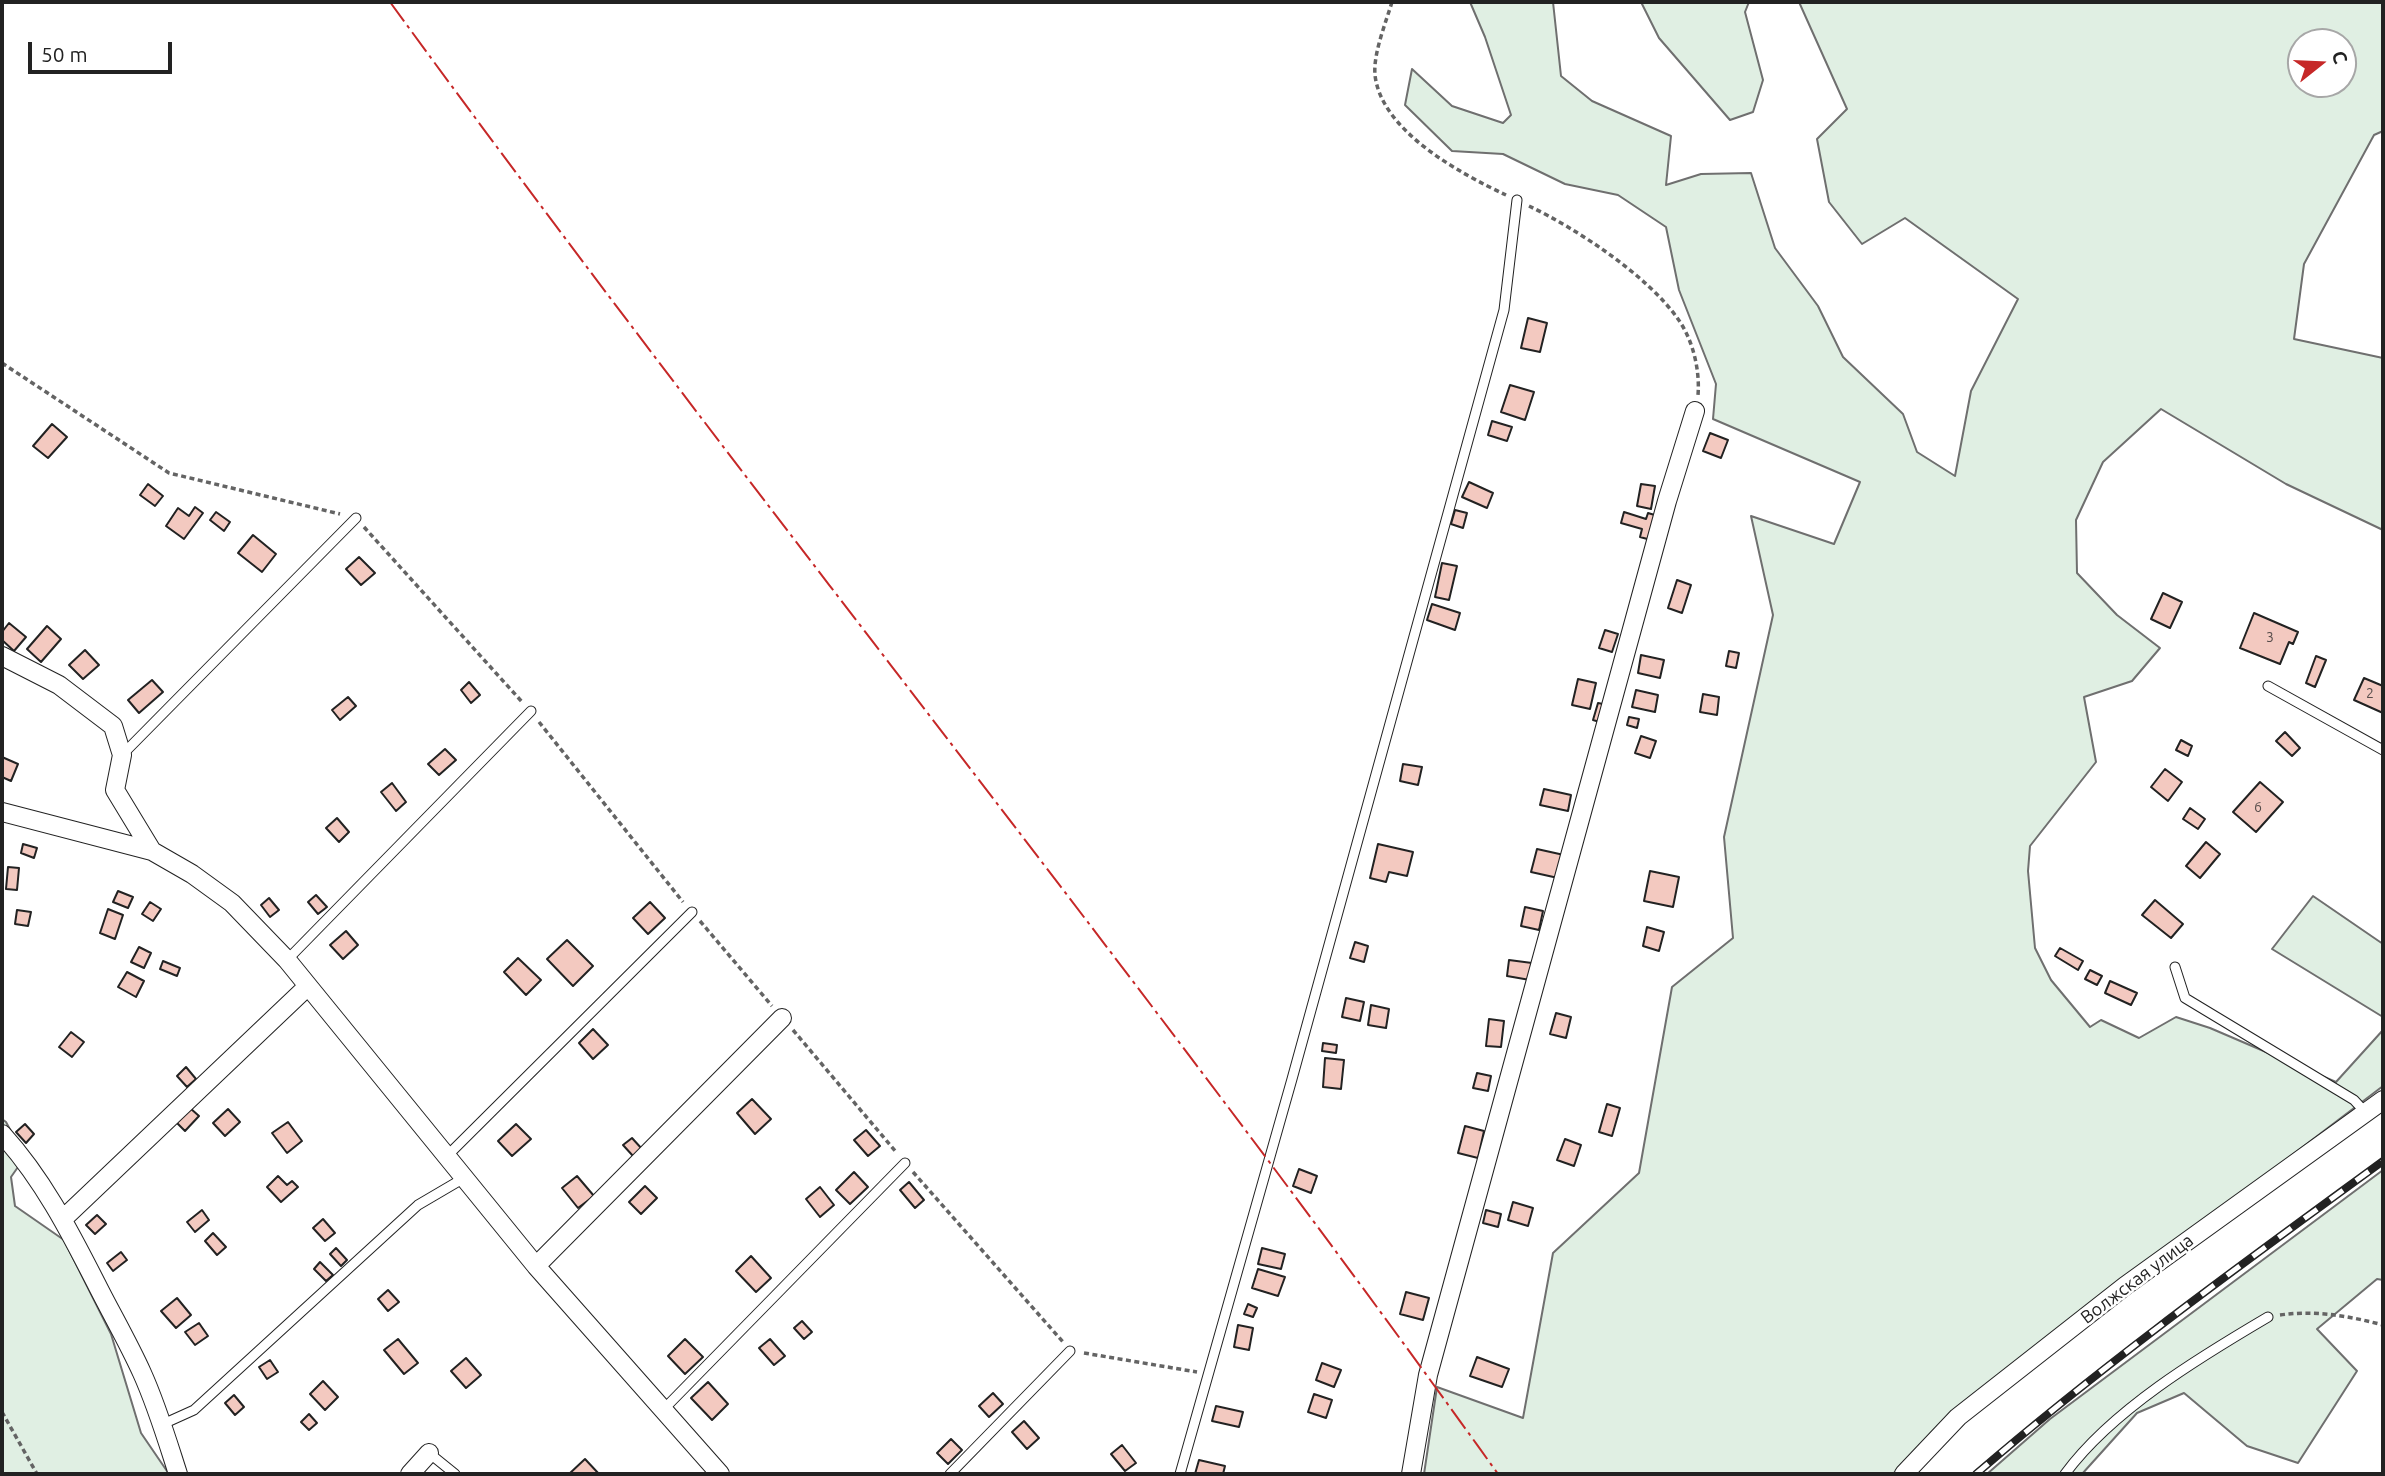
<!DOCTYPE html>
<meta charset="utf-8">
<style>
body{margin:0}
#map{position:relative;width:2385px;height:1476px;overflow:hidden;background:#fff;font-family:Ubuntu,sans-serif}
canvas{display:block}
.frame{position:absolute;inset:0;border:4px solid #222;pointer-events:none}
.north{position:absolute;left:2287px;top:28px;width:70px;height:70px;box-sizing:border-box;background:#fff;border:2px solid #a7a7a7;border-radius:50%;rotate:72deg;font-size:19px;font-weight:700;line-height:28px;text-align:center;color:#222}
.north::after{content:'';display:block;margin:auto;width:24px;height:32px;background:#c62828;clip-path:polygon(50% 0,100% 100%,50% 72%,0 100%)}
.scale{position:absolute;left:28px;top:42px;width:144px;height:32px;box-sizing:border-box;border:4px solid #222;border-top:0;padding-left:9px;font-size:21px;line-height:24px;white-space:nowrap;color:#222;-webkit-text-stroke:5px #fff;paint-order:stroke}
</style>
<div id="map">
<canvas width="2385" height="1476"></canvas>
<div class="frame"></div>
<div class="north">С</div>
<div class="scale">50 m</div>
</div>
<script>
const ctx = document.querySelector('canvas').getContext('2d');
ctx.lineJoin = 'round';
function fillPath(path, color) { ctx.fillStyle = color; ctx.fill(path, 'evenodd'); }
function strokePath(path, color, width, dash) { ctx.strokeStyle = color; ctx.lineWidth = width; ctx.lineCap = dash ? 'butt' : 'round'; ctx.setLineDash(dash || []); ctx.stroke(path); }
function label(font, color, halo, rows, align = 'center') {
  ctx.font = font + ' Ubuntu,sans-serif'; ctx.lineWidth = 5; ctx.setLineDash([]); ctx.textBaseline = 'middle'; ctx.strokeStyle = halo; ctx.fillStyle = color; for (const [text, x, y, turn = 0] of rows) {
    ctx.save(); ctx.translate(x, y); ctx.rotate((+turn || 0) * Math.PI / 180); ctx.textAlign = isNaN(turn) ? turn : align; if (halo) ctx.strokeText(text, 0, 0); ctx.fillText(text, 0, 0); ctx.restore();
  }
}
const green = new Path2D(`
 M1470,2H1553L1561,76L1592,101L1671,136L1666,185L1701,174L1751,173L1775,248L1818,306L1843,357L1903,414L1917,452L1955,476L1971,391L2018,299L1905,218L1862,244L1829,202L1817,139L1847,109L1799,2H2383V131L2374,135L2304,264L2294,339L2383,358V530L2286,484L2161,409L2103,462L2076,520L2077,573L2117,615L2160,648L2132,681L2084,697L2096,762L2030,846L2028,871L2035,948L2051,980L2090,1027L2101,1020L2139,1038L2176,1017L2210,1028L2336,1082L2383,1030V1086L1950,1415L1893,1474H1424L1437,1387L1523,1418L1553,1253L1639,1173L1672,987L1733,938L1724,837L1773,615L1751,516L1834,544L1860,482L1713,419L1716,384L1679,290L1666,227L1618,195L1565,184L1503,154L1452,151L1405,105L1412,69L1452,106L1503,123L1511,115L1485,37ZM2301,42H2343V84H2301Z
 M1641,2H1749L1745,12L1763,80L1753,112L1730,120L1659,38Z
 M2313,896L2383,944V1017L2272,949Z
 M2,1119L6,1122L25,1157L11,1177L15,1206L64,1240L111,1334L141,1433L169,1474H2Z
 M2383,1170V1280L2377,1279L2317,1329L2357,1371L2298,1463L2247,1446L2184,1393L2137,1413L2082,1474H1987L2050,1419Z`);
fillPath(green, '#e0efe3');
strokePath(green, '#6f6f6f', 2);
const building = new Path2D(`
 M1528,318L1547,323L1540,352L1521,348Z
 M1510,385L1534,392L1525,420L1501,412Z
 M1492,421L1512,427L1507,441L1488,435Z
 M52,424L67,437L48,458L33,446Z
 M1710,433L1728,440L1721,458L1703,451Z
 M1469,482L1493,493L1487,508L1462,497Z
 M148,484L163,496L155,506L140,495Z
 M1641,484L1655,486L1651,509L1637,506Z
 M195,507L203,513L184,539L166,526L178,508L189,516Z
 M1455,510L1467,513L1463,528L1451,524Z
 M216,512L230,522L224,531L210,520Z
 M1624,512L1646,519L1648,513L1658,516L1651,540L1640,537L1642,529L1621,523Z
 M253,535L276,554L262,572L238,553Z
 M359,557L375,573L361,585L346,569Z
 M1442,563L1457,566L1449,600L1435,597Z
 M1677,580L1691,585L1682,613L1668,608Z
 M2163,593L2182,602L2170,628L2151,619Z
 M1432,604L1460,613L1455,630L1427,620Z
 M2254,613L2298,632L2293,644L2289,642L2280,664L2240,648Z
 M9,623L26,637L14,651L2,640V632Z
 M47,626L61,639L41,662L27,649Z
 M1605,630L1618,634L1612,652L1599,648Z
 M85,650L99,665L83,679L69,665Z
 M1729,651L1739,653L1736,668L1726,666Z
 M1641,655L1664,660L1660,678L1638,673Z
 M2316,656L2326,660L2315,687L2306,683Z
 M2364,678L2383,686V713L2354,700Z
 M1578,679L1596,683L1590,709L1572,705Z
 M152,680L163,692L139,713L128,700Z
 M469,682L480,695L471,703L461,690Z
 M1636,690L1658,695L1655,712L1632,707Z
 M1703,694L1719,697L1717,715L1700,712Z
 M348,697L356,706L340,720L332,710Z
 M1598,703L1608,705L1603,723L1593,720Z
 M1629,717L1639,719L1637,728L1627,725Z
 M2285,732L2300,748L2292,756L2276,741Z
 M1641,736L1656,741L1650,758L1635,753Z
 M2181,740L2192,746L2188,756L2176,750Z
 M445,749L456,760L439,775L428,764Z
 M2,757L18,764L11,781L2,777Z
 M1403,764L1422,767L1418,785L1400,781Z
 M2165,769L2182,782L2168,801L2151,787Z
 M2260,782L2283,802L2256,832L2233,812Z
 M392,783L406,802L396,811L381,792Z
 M1544,789L1571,795L1568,811L1540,805Z
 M2190,808L2205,819L2198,829L2183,819Z
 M337,818L349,832L339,842L326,828Z
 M2206,842L2220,854L2200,878L2186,866Z
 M23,844L37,848L34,858L21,853Z
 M1378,844L1413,852L1407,876L1389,872L1386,882L1370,878Z
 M1537,849L1564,855L1558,878L1531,872Z
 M8,867L19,868L17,890L6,889Z
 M1650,871L1679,877L1673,907L1644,901Z
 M118,891L133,897L128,908L113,902Z
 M316,895L327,907L318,914L308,902Z
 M269,898L279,910L270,917L261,905Z
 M2155,900L2183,924L2171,938L2142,915Z
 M150,902L161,909L153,921L142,914Z
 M650,902L665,918L648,934L633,918Z
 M1525,907L1543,911L1539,930L1521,926Z
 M108,909L123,915L115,939L100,933Z
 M17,910L31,912L28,926L15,924Z
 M1647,927L1664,932L1659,951L1643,946Z
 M346,931L358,945L343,959L330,945Z
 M567,940L593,966L573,986L547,959Z
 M1355,942L1368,946L1364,962L1350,958Z
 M139,947L151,953L144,968L131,962Z
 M2060,948L2083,961L2078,970L2055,956Z
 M518,958L541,980L526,995L504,972Z
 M1509,960L1532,963L1530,980L1507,976Z
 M163,961L180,968L177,976L160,969Z
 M2090,970L2102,976L2097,985L2085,979Z
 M127,972L144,981L136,997L118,987Z
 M2110,981L2137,993L2131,1005L2105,993Z
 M1346,998L1364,1002L1360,1021L1342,1017Z
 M1371,1005L1389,1009L1386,1028L1368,1025Z
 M1556,1013L1571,1017L1566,1038L1550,1034Z
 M1489,1019L1504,1021L1501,1047L1486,1046Z
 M593,1029L608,1045L593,1059L579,1043Z
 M71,1032L84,1042L72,1057L59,1047Z
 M1323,1043L1337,1045L1336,1053L1322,1051Z
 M1325,1058L1344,1060L1341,1089L1323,1087Z
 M186,1067L196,1079L187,1087L177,1076Z
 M1477,1073L1491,1076L1488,1091L1473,1088Z
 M752,1099L771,1119L755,1134L737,1113Z
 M1607,1104L1620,1108L1612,1136L1599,1132Z
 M190,1108L199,1116L185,1131L176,1122Z
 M228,1109L240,1122L225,1136L213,1123Z
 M288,1122L302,1141L287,1153L272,1133Z
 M25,1124L34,1134L26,1143L16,1132Z
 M516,1124L531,1139L512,1156L498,1141Z
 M1465,1126L1484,1131L1478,1158L1458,1153Z
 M866,1130L880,1146L868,1156L854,1140Z
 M632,1138L642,1149L633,1156L623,1145Z
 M1565,1139L1581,1145L1574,1166L1557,1160Z
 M1299,1169L1317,1176L1311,1193L1293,1186Z
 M854,1172L868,1187L850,1204L836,1190Z
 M278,1176L287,1185L292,1181L298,1187L281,1202L267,1187Z
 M577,1176L594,1196L578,1208L562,1188Z
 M909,1182L924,1200L915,1208L900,1190Z
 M645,1186L657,1198L641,1214L629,1202Z
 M820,1187L834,1205L820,1217L806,1199Z
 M1513,1202L1533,1208L1528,1226L1508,1220Z
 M202,1210L209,1220L195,1232L187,1222Z
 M1486,1210L1501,1214L1498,1227L1483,1223Z
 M97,1215L106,1224L95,1234L86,1225Z
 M323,1219L335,1233L325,1241L313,1228Z
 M213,1233L226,1247L217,1255L205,1241Z
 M336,1248L347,1260L341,1266L330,1254Z
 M1262,1248L1285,1254L1281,1269L1258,1264Z
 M121,1252L127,1260L113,1271L107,1263Z
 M751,1256L771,1278L756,1292L736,1271Z
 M320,1262L333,1275L326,1281L314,1269Z
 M1258,1269L1285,1277L1278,1296L1252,1288Z
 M388,1290L399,1302L388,1311L378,1299Z
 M1406,1292L1429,1298L1423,1320L1400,1314Z
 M177,1298L191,1315L176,1328L161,1311Z
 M1248,1304L1257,1308L1253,1317L1244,1314Z
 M802,1321L812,1332L804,1339L794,1328Z
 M199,1323L208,1336L195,1345L185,1332Z
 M1238,1325L1253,1328L1249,1350L1234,1347Z
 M398,1339L418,1363L404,1374L384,1350Z
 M685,1339L703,1357L685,1374L668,1356Z
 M770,1339L785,1356L774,1365L759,1348Z
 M1477,1357L1509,1369L1502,1387L1470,1376Z
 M466,1358L481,1375L466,1388L451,1371Z
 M270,1360L278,1372L267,1379L259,1367Z
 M1322,1363L1341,1370L1334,1387L1316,1380Z
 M323,1381L338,1397L325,1410L310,1394Z
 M708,1382L728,1404L712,1420L691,1398Z
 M993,1393L1003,1404L989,1417L979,1406Z
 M1314,1394L1332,1400L1326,1418L1308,1412Z
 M234,1395L244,1407L235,1415L225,1403Z
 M1216,1406L1243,1412L1239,1427L1212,1421Z
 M309,1414L317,1423L309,1430L301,1422Z
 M1024,1421L1039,1438L1027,1449L1012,1432Z
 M951,1439L962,1450L948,1464L937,1453Z
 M1122,1445L1136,1463L1125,1471L1111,1454Z
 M585,1459L599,1474H569Z
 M1199,1460L1225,1466L1223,1474H1195Z`);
fillPath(building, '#f3c9c0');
strokePath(building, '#222', 2);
const service = new Path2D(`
 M2268,686L2383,750
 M122,755L356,518
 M287,960L531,711
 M2175,967L2185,998L2354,1100L2366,1113
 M446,1157L692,912
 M663,1410L905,1163
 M163,1424L194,1410L418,1205L464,1178
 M429,1453L455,1474
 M950,1474L1070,1351
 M1180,1474L1292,1079L1504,310L1517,200
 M2065,1474C2112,1410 2200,1357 2268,1317`);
const minor = new Path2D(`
 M2,656L59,685L113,726L122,755L115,790L152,851
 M2,812L152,851L192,874L232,903L287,960L536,1266L720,1474
 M2,1134C42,1178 69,1230 96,1283C111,1313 128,1342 142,1373C157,1406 167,1440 178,1474
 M63,1219L307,987
 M536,1266L782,1018
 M410,1474L429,1453
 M1411,1474L1428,1375L1667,501L1695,411
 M1904,1474L1958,1417L2125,1286L2383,1100`);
strokePath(service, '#222', 11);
strokePath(minor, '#222', 20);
strokePath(new Path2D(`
 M1392,2C1386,22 1373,54 1375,75C1381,131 1461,174 1506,195
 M1529,206C1577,229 1647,275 1678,319C1693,340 1700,370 1698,395
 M2,363L169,473L340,514
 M364,527L523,703
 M539,722L683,902
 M700,921L772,1006
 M793,1030L896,1152
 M913,1172L1063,1342
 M2280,1315C2316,1310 2349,1316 2383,1325
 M1084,1353L1197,1372
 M2,1412L37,1474`), '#646464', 3.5, [5, 3.5]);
strokePath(service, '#fff', 9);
strokePath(minor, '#fff', 18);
const rail = new Path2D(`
 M1976,1474C2106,1362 2245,1262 2383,1161`);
strokePath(rail, '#222', 8);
strokePath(rail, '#fff', 5, [16]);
strokePath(new Path2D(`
 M390,2C752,498 1141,975 1498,1474`), '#c62828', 2, [24, 5, 3.5, 5]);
label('14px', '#564c4a', null, [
 ["3",2270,637],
 ["2",2370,693],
 ["6",2258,807]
]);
label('18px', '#222', '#fff', [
 ["Волжская улица",2137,1279,-37]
]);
</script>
